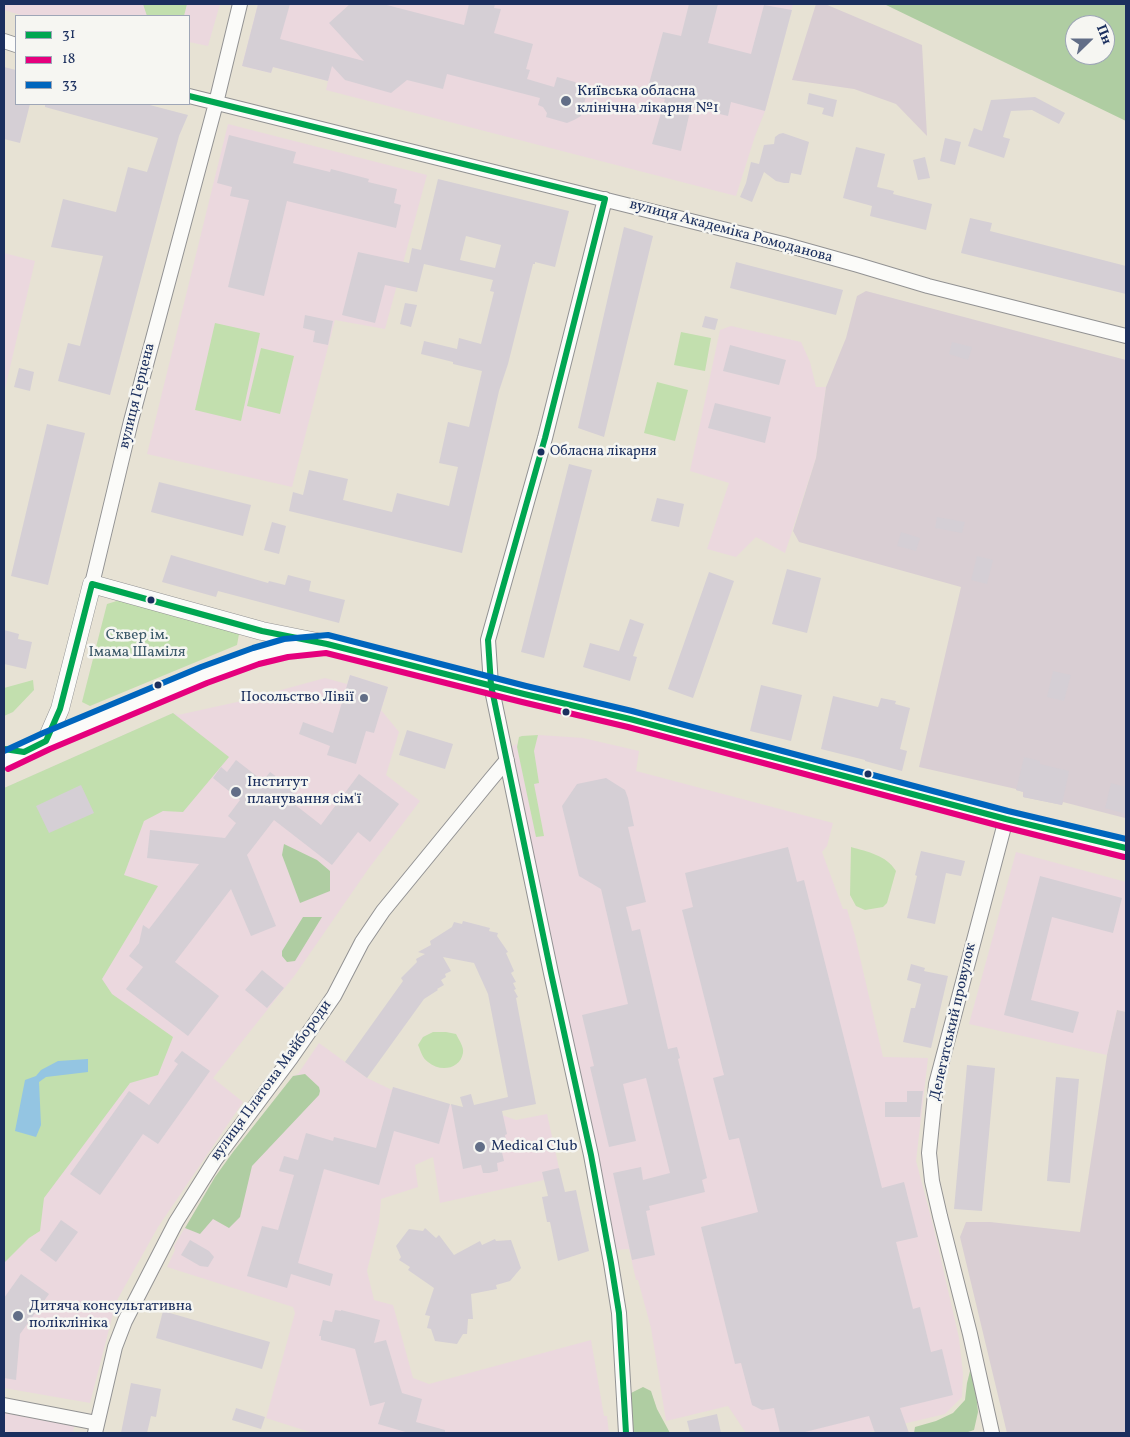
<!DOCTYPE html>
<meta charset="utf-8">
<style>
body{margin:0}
#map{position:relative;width:1130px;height:1437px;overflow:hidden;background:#e7e2d4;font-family:Vollkorn,serif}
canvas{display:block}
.frame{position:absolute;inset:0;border:5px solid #1b2f5e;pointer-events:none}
.legend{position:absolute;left:15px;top:15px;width:175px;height:90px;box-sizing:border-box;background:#f6f6f2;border:1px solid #9ea6b7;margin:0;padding:6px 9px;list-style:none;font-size:15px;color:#1b2f5e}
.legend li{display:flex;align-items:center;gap:10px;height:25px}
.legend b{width:25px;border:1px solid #9ea6b7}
.north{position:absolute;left:1065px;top:15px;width:50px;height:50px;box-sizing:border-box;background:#f6f6f2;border:1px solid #9ea6b7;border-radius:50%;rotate:68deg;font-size:14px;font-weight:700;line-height:20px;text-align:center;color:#1b2f5e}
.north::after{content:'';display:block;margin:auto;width:18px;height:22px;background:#626e87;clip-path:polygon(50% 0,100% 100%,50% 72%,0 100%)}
</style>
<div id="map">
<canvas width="1130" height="1437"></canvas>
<div class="frame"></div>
<ul class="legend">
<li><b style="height:6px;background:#00a651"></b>31</li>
<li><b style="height:6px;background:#e5007d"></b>18</li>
<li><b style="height:6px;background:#0065bd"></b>33</li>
</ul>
<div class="north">Пн</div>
</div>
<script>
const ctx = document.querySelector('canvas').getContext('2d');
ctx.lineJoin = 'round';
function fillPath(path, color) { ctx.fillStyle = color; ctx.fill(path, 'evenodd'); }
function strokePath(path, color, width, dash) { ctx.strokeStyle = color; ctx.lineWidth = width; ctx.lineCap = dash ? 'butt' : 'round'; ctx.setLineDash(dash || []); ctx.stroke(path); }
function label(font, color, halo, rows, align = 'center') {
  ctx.font = font + ' Vollkorn,serif'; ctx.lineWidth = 5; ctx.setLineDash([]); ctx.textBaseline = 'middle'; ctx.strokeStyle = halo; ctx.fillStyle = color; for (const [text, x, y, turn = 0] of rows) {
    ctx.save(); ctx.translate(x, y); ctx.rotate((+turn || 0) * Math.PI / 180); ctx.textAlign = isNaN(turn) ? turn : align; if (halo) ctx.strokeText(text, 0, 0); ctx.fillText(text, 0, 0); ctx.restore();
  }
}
fillPath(new Path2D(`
 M4,4H220L208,46L189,42V16H24L4,10Z
 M258,4H793L765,111L755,136L736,196L326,90L328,81L273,67L271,73L242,66Z
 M228,124L427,175L385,329L335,320L292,487L147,454Z
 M4,253L35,261L4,393Z
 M731,326L801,342L810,362L816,387H826L816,458L785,553L756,537L736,557L707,549L729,483L690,471L720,330Z
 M350,675L388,687L381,710L399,732L386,775L420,801L369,868L295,975L213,1078L243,1102L158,1227L116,1302L90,1403L4,1388V788L173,713L178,715L237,702L325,678L347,684Z
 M538,735L583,738L639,751L636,771L833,823L827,846L822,852L843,909H847L855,936L883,1057L928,1058L916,1161L933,1225L959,1338L963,1374L962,1397L945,1414L865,1433H746L728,1406L666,1421L651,1328L638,1280H636L629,1249L613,1250L510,747Z
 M1016,852L1126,882V1012L1117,1010L1107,1055L969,1024Z
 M319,1043L367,1078L392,1090L393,1087L436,1100L434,1107L442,1102L457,1107L496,1113L516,1120L547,1114L561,1177L544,1180L440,1203L433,1157L415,1165L418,1187L381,1199L379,1222L367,1271L374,1300L393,1305L413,1378L429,1384L591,1340L604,1416H607L609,1433H313L266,1418L295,1313L293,1307L167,1267L175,1250L174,1246L215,1177L233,1152L293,1076L298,1074Z
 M4,1413L74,1426L73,1433H4Z`), '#ebd8de');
fillPath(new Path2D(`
 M816,4H825L922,45L927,136L896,104L854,89L792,80Z
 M866,291L1126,360V814L1125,818L1063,802L1062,805L1023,797V792L1016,790V789L919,767L961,587L799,542L793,531L816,458L826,387L846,338L857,296Z
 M1117,1010L1126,1012V1433H1007L960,1237L966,1222H990L1080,1232L1107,1055Z`), '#d9ced3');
fillPath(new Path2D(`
 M143,4H187L184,16H147Z
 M215,323L260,333L241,421L195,410Z
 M681,332L711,338L705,371L674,365Z
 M261,348L294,356L280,414L247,406Z
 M657,382L688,390L675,441L644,433Z
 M120,600L239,634L237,645L90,706L82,702L107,604Z
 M33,680L34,690L13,712L4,716V688Z
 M173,713L229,757L183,812L163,811L144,821L124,875L158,886L102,979L112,994L173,1037L158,1075L130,1083L44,1198L40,1231L29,1238L4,1263V788Z
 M538,735L534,751L539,783L534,784L544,836L536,837L517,747L519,737L522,736Z
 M851,847C868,852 886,855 896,871L887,903L883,907L865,910L856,906L850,895Z
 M433,1032H446L456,1034C459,1040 464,1047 463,1053C460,1070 439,1072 428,1062C422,1058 421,1051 418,1045L423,1037Z`), '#c2dfae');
fillPath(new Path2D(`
 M884,4H1126V121ZM1075,25H1105V55H1075Z
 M284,844L317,860L330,871V891L300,903L282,855Z
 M303,917H322L295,961L287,962L282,956V951Z
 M305,1074L319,1087L320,1091L319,1095L252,1166L240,1217L229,1228L213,1219L200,1234L185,1228L215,1177L233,1152L293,1076Z
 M970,1371L974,1374L978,1412L974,1430L965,1433H914L915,1427L936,1421L953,1413L965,1400L967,1383Z
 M643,1387L651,1391L657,1409L670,1433H633L631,1393Z`), '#afcda2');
fillPath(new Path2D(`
 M88,1059V1072L46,1077L39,1082L41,1125L36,1137L15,1131L25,1080L36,1076L41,1070L58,1061Z`), '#94c5e2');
fillPath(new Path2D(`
 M258,4H290L280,39L364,61L329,23L350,4H383L464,25L469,4H495L494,8L501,9L494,33L533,44L526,69L530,70L527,79L554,87L557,77L575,82L582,89L586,96L581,116L574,120L567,123L546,117L547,113L543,107L538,105L540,98L447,74L443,89L407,80L391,93L345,80L332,66L328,81L273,67L271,73L242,66Z
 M689,4H718L708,43L751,54L764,5L792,10L765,111L731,102L728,116L691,107L681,151L652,144L665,99L646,95L663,32L681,36Z
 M4,67L16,70V104H30L20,143L4,139Z
 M809,93L837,100L833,117L822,114L824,108L807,104Z
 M1035,97L1065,113L1059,124L1032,110L1011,111L1003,137L1010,139L1004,158L968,146L974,128L982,131L991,100Z
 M45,104H146L188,115L179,136L110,395L58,381L68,343L80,346L103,256L51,247L63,199L116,212L128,167L147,172L158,138L45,107Z
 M783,133L809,142L801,175L791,173L789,183H784L776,181L764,172L752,202L740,197L746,183L751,162L759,164L764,145L774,144L775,137L779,134Z
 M229,135L296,152L293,163L330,172L331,169L369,179L368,182L397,189L394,203L401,205L396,228L287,201L264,296L228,287L249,200L230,196L232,187L217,183Z
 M945,138L961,142L955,165L940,161Z
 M856,147L885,154L877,187L894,191L893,194L932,204L926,230L870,216L872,206L843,198Z
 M925,157L930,178L918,180L913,160Z
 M438,179L569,211L555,267L535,262V264H533L508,364L499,391L462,553L289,511L293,492L303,495L309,470L348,479L343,500L392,512L397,493L449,506L458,467L439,463L448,422L469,427L482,371L453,364V362L421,354L424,341L457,349L459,338L481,344L494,292L490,291L493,280L424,264L417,292L385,285L375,323L342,315L358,252L409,263L412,248L421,250ZM466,236L501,245L495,268L460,260Z
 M970,218L992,223L990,231L1126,266V294L961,253Z
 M624,227L653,236L604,437L578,428Z
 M736,262L843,290L836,315L730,288Z
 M405,303L417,305L411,327L400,324Z
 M305,315L333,321L328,345L313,342L315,331L303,328Z
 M705,316L718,319L715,330L702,327Z
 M952,342L972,347L968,360L949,354Z
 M730,345L786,360L779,385L723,371Z
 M19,368L34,372L30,391L14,387Z
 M715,403L771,417L765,443L708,428Z
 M47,424L85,433L48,585L11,576Z
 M569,464L592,470L544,658L521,652Z
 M159,482L251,505L243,536L151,512Z
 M657,498L684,504L679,527L651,521Z
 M937,517L965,522L962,533L935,528Z
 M272,522L286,526L279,554L264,550Z
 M901,532L920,538L916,551L897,546Z
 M171,555L268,583L269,581L285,585L288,575L311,581L309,591L345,600L339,623L218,591L216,597L162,582Z
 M977,556L993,560L987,584L971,580Z
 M787,569L821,578L807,633L772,624Z
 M709,572L734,581L693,698L668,689Z
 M630,619L644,624L633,656L637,657L630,681L583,667L590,643L619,651Z
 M4,630L19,634L18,639L32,642L26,669L4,664Z
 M1053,671L1071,675L1064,701L1047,697Z
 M350,675L388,687L374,733L366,731L356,764L327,755L330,746L299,734L303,722L333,733Z
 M761,685L802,695L791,741L750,731Z
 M833,696L878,707L881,698L896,701L895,704L910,708L900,749L907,751L902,771L865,761V760L821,749Z
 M407,730L453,744L445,769L399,755Z
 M1024,757L1040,761V764L1069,771L1062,805L1023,797L1024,792L1016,790Z
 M236,760L263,781L270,772L296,791L289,800L321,825L359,774L399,804L370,842L358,832L332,865L274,820L247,855L276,926L251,936L231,889L175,962L219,996L188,1036L126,989L143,967L129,956L139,943L143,925L149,929L199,864L147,858L150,830L225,838L236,823L228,816L240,800L213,778L221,767L227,772Z
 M606,778L625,790L628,798L634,826L628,827L646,902L626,907L632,931L640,929L668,1049L677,1047L680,1058L678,1059L707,1178L702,1180L705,1192L649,1206L650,1210L646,1211L655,1255L632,1260L613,1173L641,1167L643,1180L670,1173L646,1078L623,1084L636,1141L609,1147L590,1067L594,1066L582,1015L628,1004L601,889L579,876L562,806L577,784Z
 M1111,783L1126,787V814L1105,808Z
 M81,785L94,813L49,833L36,806Z
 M788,847L797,882L804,880L882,1188L904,1182L918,1237L896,1242L913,1309L920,1307L931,1352L942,1349L953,1395L900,1408L909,1433H875L869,1416L801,1433H780L774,1408L762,1410L752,1405L741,1363L735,1364L701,1227L758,1212L739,1138L729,1140L713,1078L724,1075L682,910L693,907L685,873Z
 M921,851L965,861L961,876L946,873L935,924L907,918L917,876L915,875Z
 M1040,876L1122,898L1113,933L1052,917L1031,1000L1079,1012L1073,1033L1004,1015Z
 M463,921L490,928L489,931L498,933L497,936L508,952L506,953L514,971L511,973L516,982L513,983L516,989L514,990L518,997L516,998L536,1104L502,1111L507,1134L505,1135L507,1147L501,1148L504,1161L497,1163L498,1171L489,1173H483L481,1165L463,1169L451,1104L463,1107L460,1097L471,1094L474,1105L508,1097L488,994L474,963L443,957L451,971L445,974L446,977L441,980L444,985L437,989L438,990L424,999L367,1078L345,1062L403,981L401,978L417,962L416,959L425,954L418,952L431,945L430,941L452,927L454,922L462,924Z
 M911,964L925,968L924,971L948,976L931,1048L903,1042L911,1008H915L921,984L907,980Z
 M262,970L284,988L267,1008L245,990Z
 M182,1051L210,1071L158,1144L143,1134L100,1195L70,1174L129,1091L149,1105L178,1064L174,1061Z
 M967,1065L995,1068L982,1211L954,1209Z
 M1056,1077L1079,1079L1070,1183L1047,1181Z
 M393,1087L450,1104L439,1144L394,1131L379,1185L324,1169L298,1263L333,1274L330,1286L291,1274L287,1288L247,1276L262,1226L278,1230L294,1175L279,1171L284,1156L298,1160L306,1133L333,1141L334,1137L376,1148Z
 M907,1091H923L920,1117H885V1102H907Z
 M559,1168L565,1192L576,1190L589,1251L558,1261L550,1222H547L542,1197L548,1196L542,1172Z
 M61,1220L78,1232L56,1262L40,1250Z
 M425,1228L436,1238L439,1235L454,1255L480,1241L482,1245L495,1239L496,1241L511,1240L521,1268L510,1281L496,1285L497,1289L471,1294L473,1319H468L467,1334H463L457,1344L435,1341L431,1329L427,1328L430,1316L425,1315L434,1288L408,1270L410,1267L399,1260L401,1257L396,1246L409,1229L423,1231Z
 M190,1240L209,1251L214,1257L208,1267L200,1266L181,1255Z
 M21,1274L49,1294L20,1334L16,1380L4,1378V1298Z
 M335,1310L341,1311V1310L380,1320L374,1343L386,1340L402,1393L422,1399L416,1422L445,1430V1433H409L378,1424L385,1402L370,1406L355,1349L321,1340V1336H319L323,1320L332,1322Z
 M163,1311L270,1342L262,1369L156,1338Z
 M131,1383L161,1389L156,1417L151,1416L147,1433H121Z
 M236,1408L265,1417L261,1429L232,1420Z
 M717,1414L721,1433H690L687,1421Z`), '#d5cfd5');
const minor = new Path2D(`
 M4,41L16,45
 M189,96L783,244L858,265L928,286L1126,336
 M605,199L545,438L488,640L491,685L551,973L591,1155L611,1263L619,1313L626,1433
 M92,584L131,421L216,103L240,4
 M4,1405L97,1423
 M95,1433L115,1347L125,1321L176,1222L215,1160L291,1058L334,996L362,942L383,911L491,779L507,760
 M992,1433L970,1334L940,1216L932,1181L929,1153L936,1084L1006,819`);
const tertiary = new Path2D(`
 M46,741L60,709L92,584L262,631L327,644L524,694L630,719L1006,819L1126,848
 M4,761C51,739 99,719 147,699C200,676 252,651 310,646`);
strokePath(minor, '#929293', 16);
strokePath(tertiary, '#929293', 19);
strokePath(minor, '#fbfbf9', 14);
strokePath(tertiary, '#fbfbf9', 18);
strokePath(new Path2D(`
 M189,96L605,199L545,438L488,640L491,685L551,973L591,1155L611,1263L619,1313L626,1433
 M4,749L24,752L46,741L60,709L92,584L262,631L327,644L524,694L630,719L1006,819L1126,848`), '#00a651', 6);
strokePath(new Path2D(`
 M8,769L50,749L207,683L259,664L288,657L326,653L522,702L628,727L1004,827L1124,857`), '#e5007d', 6);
strokePath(new Path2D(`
 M4,751L43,733L201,667L253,648L284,639L328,635L526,686L632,711L1008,811L1126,839`), '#0065bd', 6);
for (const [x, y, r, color] of [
 [566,101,6,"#626e87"],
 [541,452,4.5,"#1b2f5e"],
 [151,600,4.5,"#1b2f5e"],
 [158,685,4.5,"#1b2f5e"],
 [364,698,5,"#626e87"],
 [566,712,4.5,"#1b2f5e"],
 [868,774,4.5,"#1b2f5e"],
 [236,792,6,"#626e87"],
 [480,1147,6,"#626e87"],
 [18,1316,6,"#626e87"]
]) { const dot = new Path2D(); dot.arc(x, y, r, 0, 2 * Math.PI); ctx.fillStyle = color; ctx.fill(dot); strokePath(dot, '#f6f6f2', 2); }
label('14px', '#1b2f5e', '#f6f6f2', [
 ["Обласна лікарня",550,452]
], 'left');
label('15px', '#1b2f5e', '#f6f6f2', [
 ["Київська обласна",577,92],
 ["клінічна лікарня №1",577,109],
 ["Посольство Лівії",354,698,"right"],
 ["Інститут",247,783],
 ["планування сім'ї",247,800],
 ["Medical Club",491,1147],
 ["Дитяча консультативна",29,1307],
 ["поліклініка",29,1324]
], 'left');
label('15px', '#1b2f5e', '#f6f6f2', [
 ["вулиця Академіка Ромоданова",731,232,15],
 ["вулиця Герцена",138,396,-76],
 ["Делегатський провулок",954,1022,-77],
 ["вулиця Платона Майбороди",272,1081,-54]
]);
label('15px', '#3d5a6a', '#f6f6f2', [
 ["Сквер ім.",137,636],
 ["Імама Шаміля",137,653]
]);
</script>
